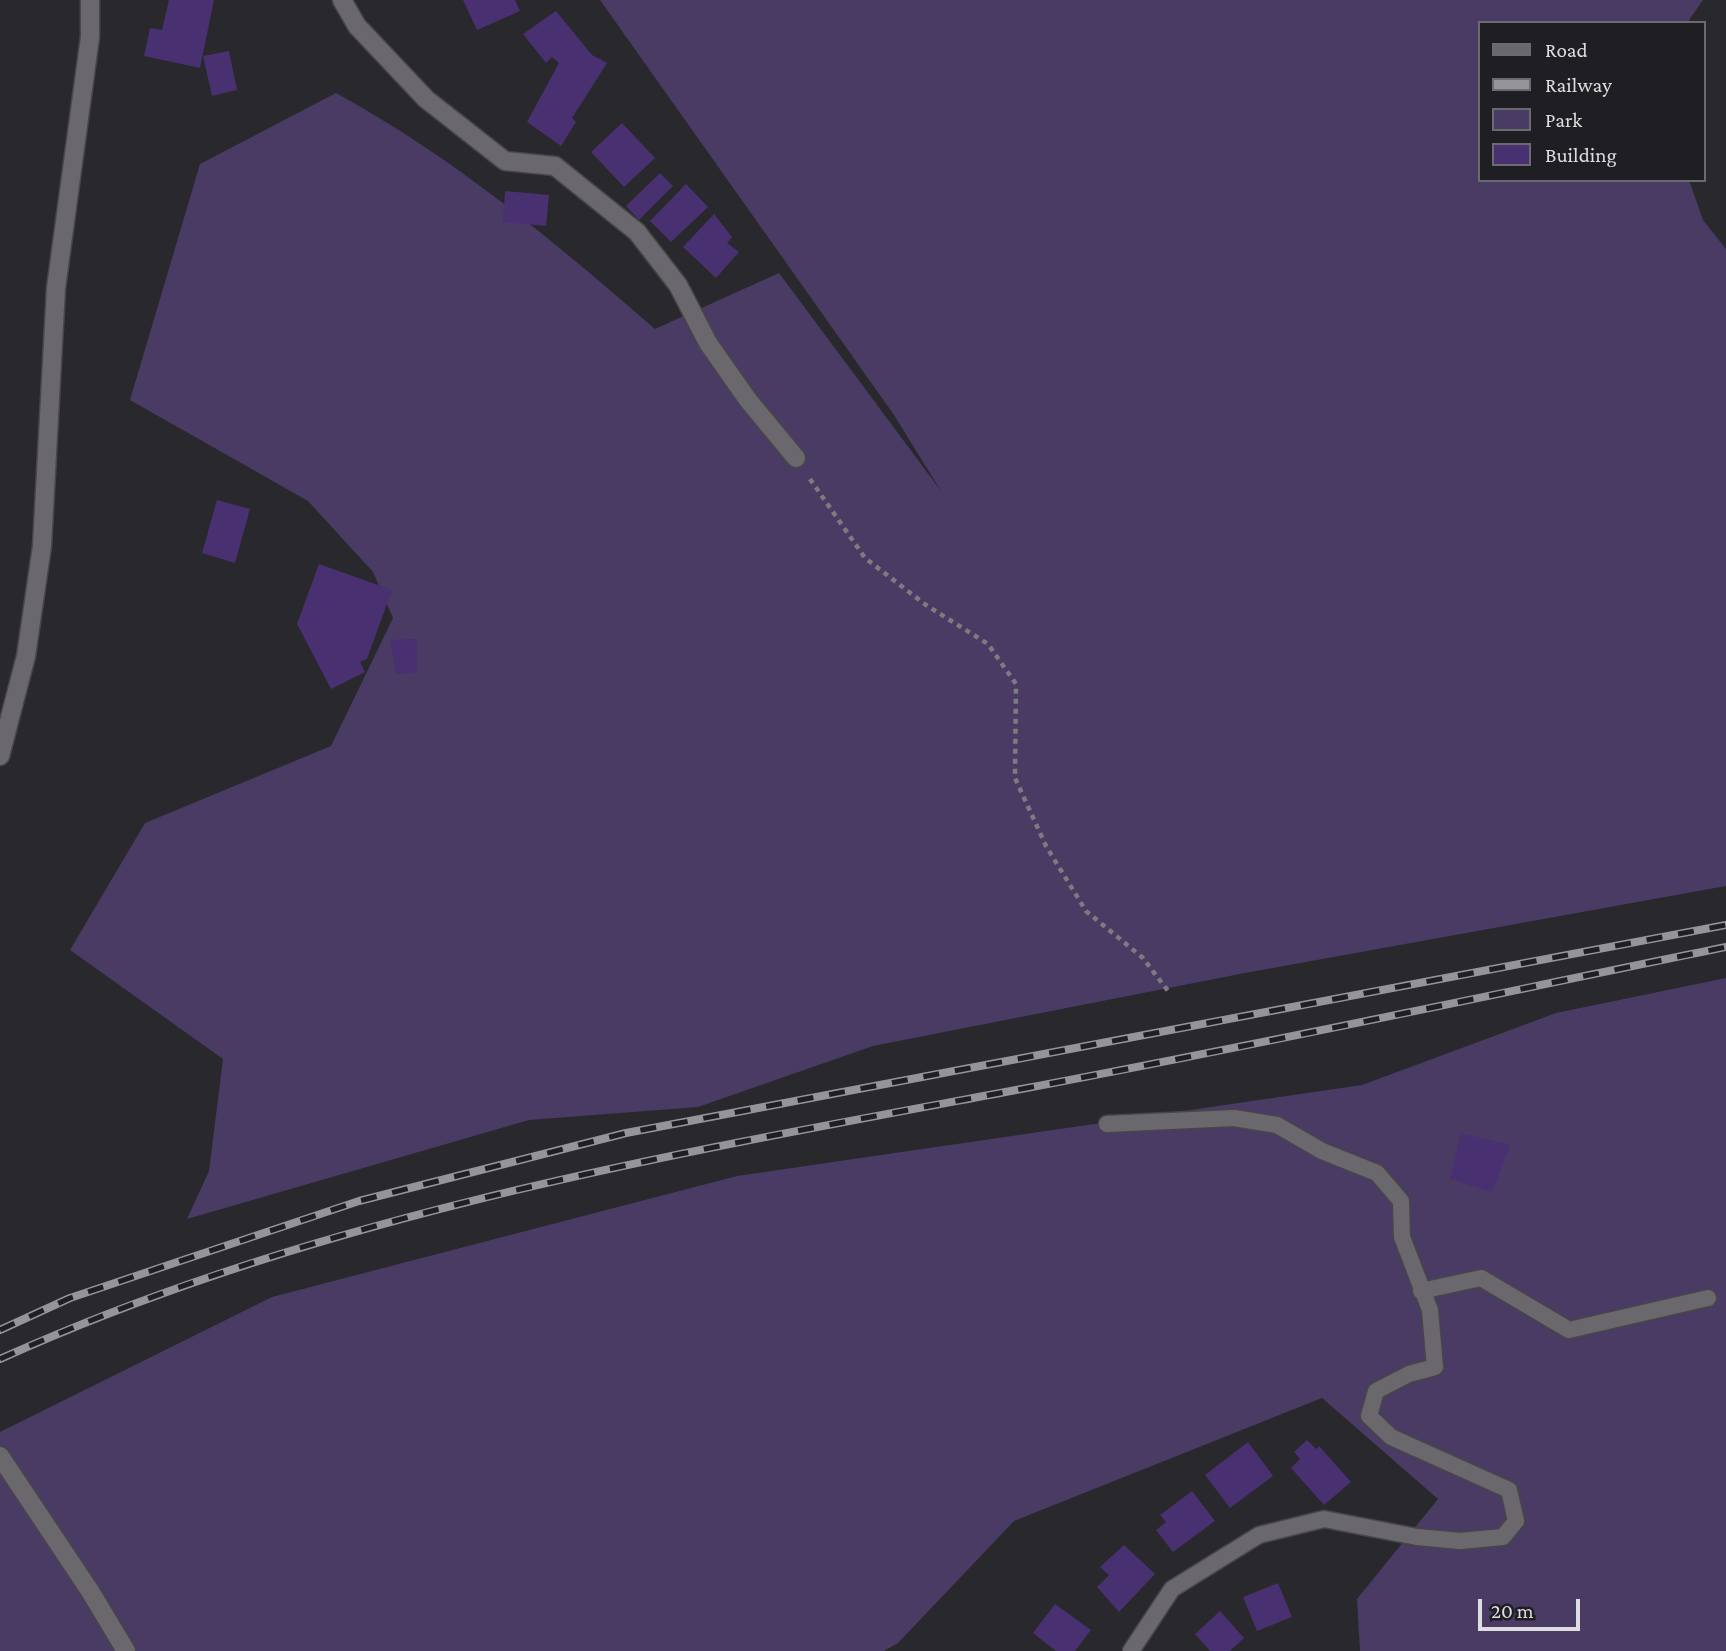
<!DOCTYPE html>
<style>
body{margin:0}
#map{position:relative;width:1726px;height:1651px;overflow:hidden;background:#29282c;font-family:"Crimson Pro",serif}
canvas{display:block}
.legend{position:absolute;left:1478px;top:21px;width:228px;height:161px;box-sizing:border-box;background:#1f1e22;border:2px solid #6b6a6e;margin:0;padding:9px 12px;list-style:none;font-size:21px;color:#dedde0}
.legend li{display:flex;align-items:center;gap:14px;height:35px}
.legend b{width:35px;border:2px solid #6b6a6e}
.scale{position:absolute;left:1478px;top:1599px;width:102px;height:32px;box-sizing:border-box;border:4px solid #dedde0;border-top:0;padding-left:9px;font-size:21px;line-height:24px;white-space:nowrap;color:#dedde0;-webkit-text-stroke:5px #1f1e22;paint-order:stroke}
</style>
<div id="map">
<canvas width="1726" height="1651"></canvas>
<ul class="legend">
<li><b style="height:9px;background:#6a686d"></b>Road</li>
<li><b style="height:9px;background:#959498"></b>Railway</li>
<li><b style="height:19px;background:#493b64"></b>Park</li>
<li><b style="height:19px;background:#493071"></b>Building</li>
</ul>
<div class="scale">20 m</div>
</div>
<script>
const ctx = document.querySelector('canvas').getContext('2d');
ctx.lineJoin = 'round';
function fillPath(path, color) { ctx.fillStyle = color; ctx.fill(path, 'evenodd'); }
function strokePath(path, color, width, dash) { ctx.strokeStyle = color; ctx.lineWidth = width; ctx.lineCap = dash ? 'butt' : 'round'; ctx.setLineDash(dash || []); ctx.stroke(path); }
fillPath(new Path2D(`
 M600,0H1703L1687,23H1479V180H1689L1703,220L1726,249V886L1245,973L873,1046L698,1107L529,1120L187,1219L209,1171L223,1059L70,950L145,823L331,746L393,618L373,572L308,501L130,400L200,164L336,93C453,157 554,241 655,329L779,273L941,491L894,415Z
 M1726,978V1651H1360L1357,1599L1438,1499L1322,1398L1014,1521L898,1643L884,1651H0V1432L272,1297L737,1176L1362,1085L1556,1013Z`), '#493b64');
fillPath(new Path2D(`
 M169,0H214L200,68L144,56L150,28L162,30Z
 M463,0H515L520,11L477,30Z
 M556,11L592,55L607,63L572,118L576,122L561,146L527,122L559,63L552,57L546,63L523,34Z
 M229,51L237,90L212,96L203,56Z
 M622,123L655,158L624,187L591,152Z
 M660,173L673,186L639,220L626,206Z
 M686,184L708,207L671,242L650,221Z
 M505,191L549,195L546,226L503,222Z
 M714,214L732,237L727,243L739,252L716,278L683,247Z
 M217,500L250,509L235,563L202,553Z
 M319,564L392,590L367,659L360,662L365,672L331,689L297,624Z
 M417,639V673L396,674L390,640Z
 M1461,1133L1510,1145L1492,1192L1450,1179Z
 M1307,1440L1316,1449L1319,1446L1351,1482L1324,1505L1291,1468L1300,1459L1294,1452Z
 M1248,1442L1273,1476L1230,1508L1205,1475Z
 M1192,1491L1215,1521L1173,1552L1156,1530L1166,1522L1160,1515Z
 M1124,1545L1155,1574L1119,1612L1097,1587L1109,1575L1100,1567Z
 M1278,1583L1292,1617L1257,1631L1243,1597Z
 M1055,1604L1091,1630L1075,1651H1056L1033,1633Z
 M1220,1611L1244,1638L1230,1651H1210L1195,1634Z`), '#493071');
const service = new Path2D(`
 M1107,1124L1234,1118L1277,1125L1322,1151L1377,1173L1401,1201L1402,1237L1430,1310L1435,1367L1409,1374L1376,1391L1369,1416L1391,1437L1509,1490L1516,1521L1503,1537L1460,1541L1417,1537L1324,1519L1259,1535L1172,1589L1131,1651
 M1421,1291L1481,1278L1569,1330L1708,1298`);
const minor = new Path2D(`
 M342,0L357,26L426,99L505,161L555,166L637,232L678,285L708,343L748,400L796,458
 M0,756L26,656L42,546L56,288L90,37V0
 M0,1456L90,1591L126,1651`);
strokePath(service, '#474649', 19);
strokePath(minor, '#474649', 21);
strokePath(new Path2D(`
 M810,479L865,558L926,605L988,644L1016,684L1015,778L1046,846L1086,911L1143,958L1168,991`), '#7c7b7f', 4.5, [5, 5]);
strokePath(service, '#6a686d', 16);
strokePath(minor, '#6a686d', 18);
const rail = new Path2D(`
 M0,1330L70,1298L359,1201L626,1133L1726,925
 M0,1359C321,1214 672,1154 1016,1090C1253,1046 1490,995 1726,947`);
strokePath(rail, '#959498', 8);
strokePath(rail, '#1f1e22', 5, [16]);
</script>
